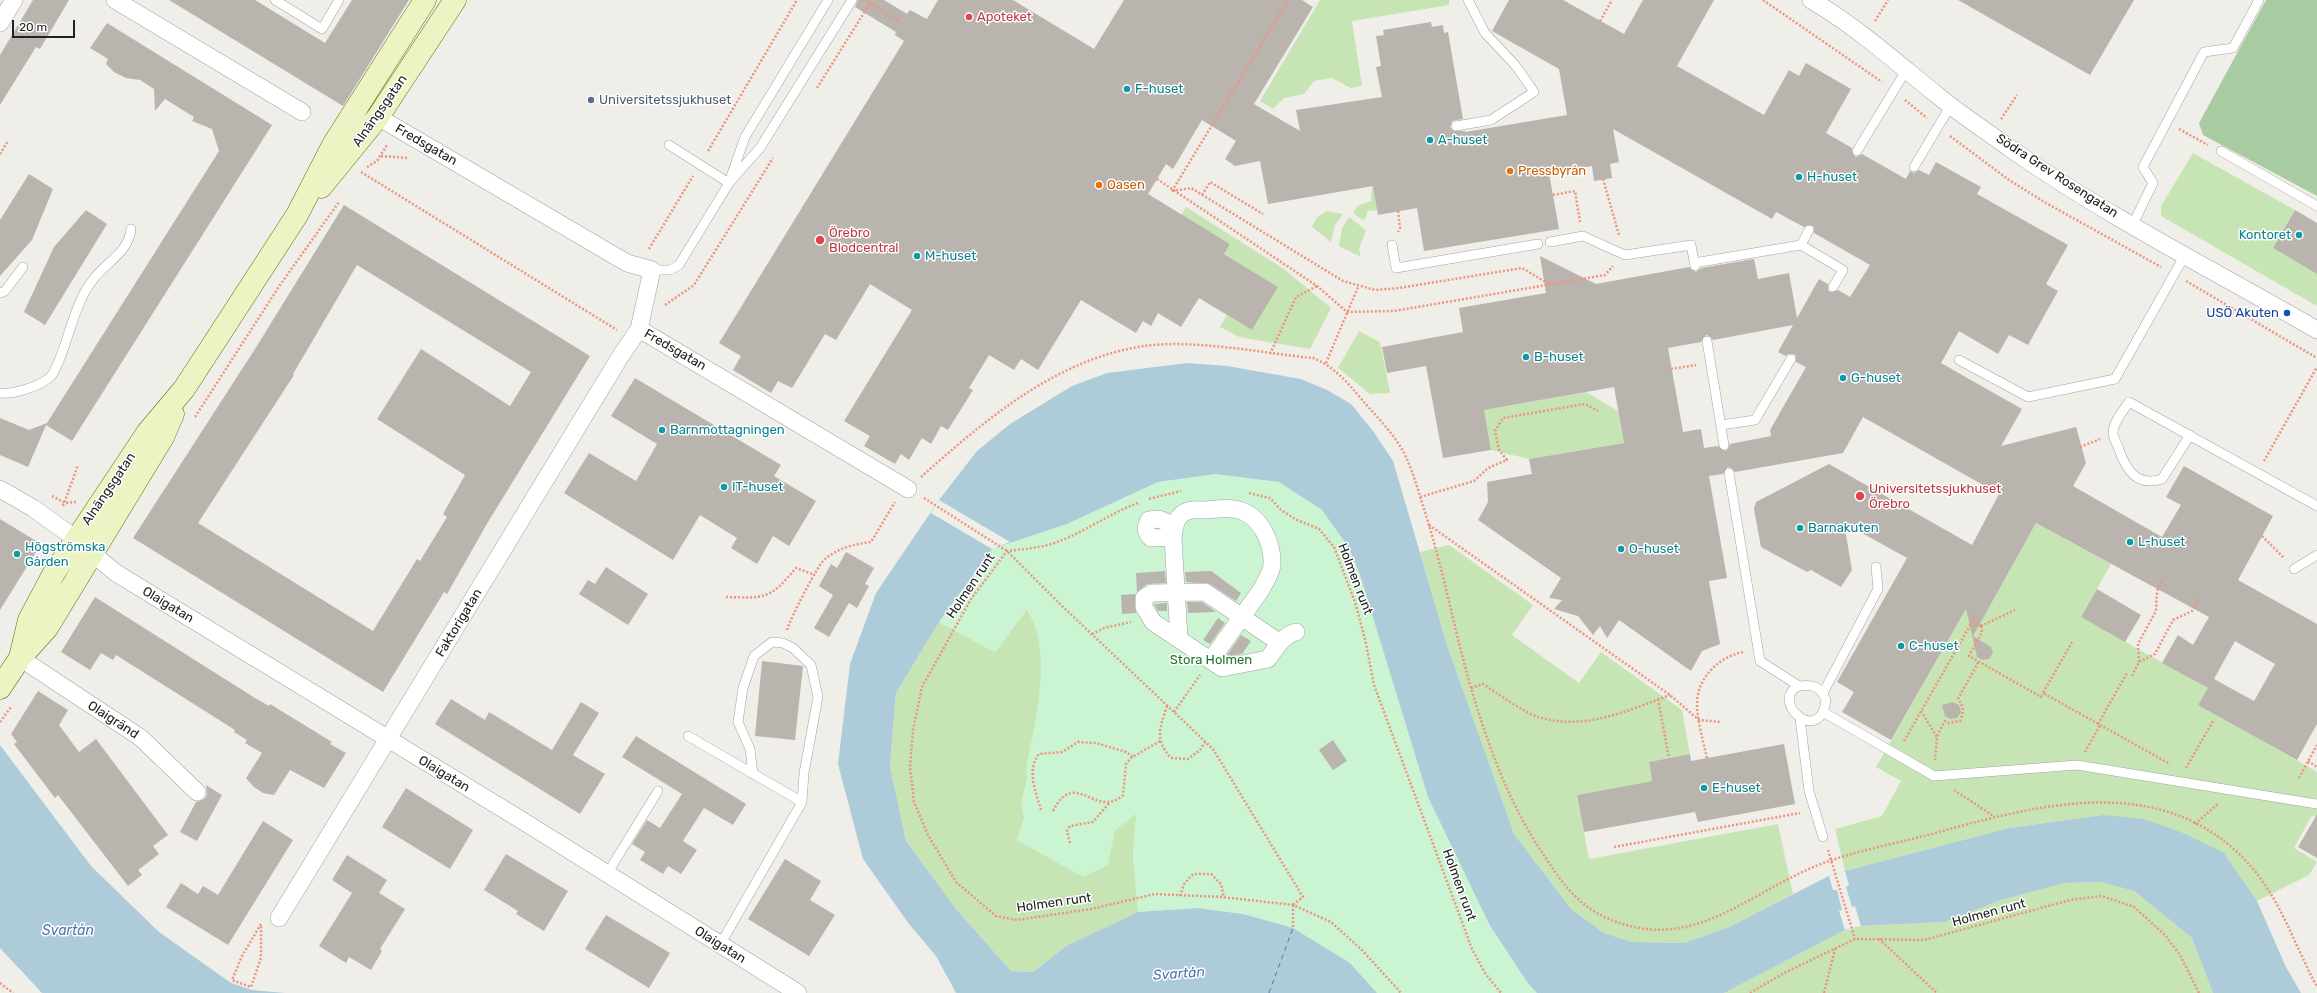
<!DOCTYPE html>
<meta charset="utf-8">
<style>
body{margin:0}
#map{position:relative;width:2317px;height:993px;overflow:hidden;background:#f0eee8;font-family:Rubik,sans-serif}
canvas{display:block}
.scale{position:absolute;left:12px;top:20px;width:63px;height:18px;box-sizing:border-box;border:2px solid #212121;border-top:0;padding-left:5px;font-size:12px;line-height:14px;white-space:nowrap;color:#212121;-webkit-text-stroke:3px #fff;paint-order:stroke}
</style>
<div id="map">
<canvas width="2317" height="993"></canvas>
<div class="scale">20 m</div>
</div>
<script>
const ctx = document.querySelector('canvas').getContext('2d');
ctx.lineJoin = 'round';
function fillPath(path, color) { ctx.fillStyle = color; ctx.fill(path, 'evenodd'); }
function strokePath(path, color, width, dash) { ctx.strokeStyle = color; ctx.lineWidth = width; ctx.lineCap = dash ? 'butt' : 'round'; ctx.setLineDash(dash || []); ctx.stroke(path); }
function label(font, color, halo, rows, align = 'center') {
  ctx.font = font + ' Rubik,sans-serif'; ctx.lineWidth = 3; ctx.setLineDash([]); ctx.textBaseline = 'middle'; ctx.strokeStyle = halo; ctx.fillStyle = color; for (const [text, x, y, turn = 0] of rows) {
    ctx.save(); ctx.translate(x, y); ctx.rotate((+turn || 0) * Math.PI / 180); ctx.textAlign = isNaN(turn) ? turn : align; if (halo) ctx.strokeText(text, 0, 0); ctx.fillText(text, 0, 0); ctx.restore();
  }
}
fillPath(new Path2D(`
 M1320,0H1449V5L1352,21L1362,86L1351,88L1332,78L1314,81L1304,94L1284,98L1273,109L1260,101Z
 M2193,153L2295,210L2273,248L2317,274V306L2161,216V206Z
 M1377,185V210L1368,211L1364,221L1353,213L1357,206L1371,201L1372,186Z
 M1186,207L1284,269L1331,308L1310,349L1239,337L1220,327L1227,315L1252,330L1278,287L1224,254L1230,244L1181,215Z
 M1327,211L1343,214L1335,225L1331,242L1312,227L1317,217Z
 M1349,217L1366,230L1359,249L1361,257L1339,246L1342,228Z
 M1359,331L1380,342L1390,393L1370,394L1338,368Z
 M1586,392L1618,411L1624,443L1529,459L1491,450L1484,410Z
 M2036,523L2111,564L2081,617L2208,688L2199,704L2317,772V815L2311,817L2294,848L2317,862L2309,875L2257,901L2224,853L2103,815L2009,828L1845,871L1835,829L1882,816L1901,781L1876,767L1966,609L1982,618Z
 M1449,545L1533,605L1512,635L1579,683L1601,652L1682,710L1690,754L1649,762L1652,781L1577,795L1589,859L1778,824L1793,894L1729,927L1684,943L1632,942L1604,933L1571,909L1514,834L1447,645L1420,552Z
 M1027,609L1126,805L1137,814L1133,856L1138,912L1066,946L1033,972L1011,971L956,909L906,841L890,766L896,693L939,622L995,652Z
 M2101,882L2134,891L2192,938L2213,993H1724L1845,930L1861,926L1945,922L2001,900L2065,883Z`), '#c7e5b4');
fillPath(new Path2D(`
 M2266,0H2317V196L2203,135L2199,123Z`), '#a9cba1');
fillPath(new Path2D(`
 M1215,474L1279,482L1322,510L1349,548L1360,575L1428,797L1489,924L1527,982L1537,993H1377L1350,963L1293,928L1243,914L1197,908L1138,912L1133,856L1136,814L1115,830L1108,865L1083,877L1017,840L1024,817L1021,803L1027,779L1026,769C1035,721 1054,654 1027,609L995,652L939,622L992,549L1067,524L1158,482Z`), '#cbf5d2');
fillPath(new Path2D(`
 M1187,363L1227,366L1301,379L1327,390L1351,404L1373,431L1393,461L1447,645L1514,834L1571,909L1604,933L1632,942L1684,943L1729,927L1829,876L1845,871L2009,828L2103,815L2144,819L2183,833L2224,853L2257,901L2286,967L2301,993H2213L2192,938L2134,891L2101,882L2065,883L2001,900L1945,922L1861,926L1845,930L1724,993H1537L1527,982L1489,924L1428,797L1360,575L1349,548L1322,510L1279,482L1215,474L1158,482L1067,524L992,549L939,622L896,693L890,766L906,841L956,909L1011,971L1033,972L1066,946L1138,912L1197,908L1243,914L1293,928L1350,963L1377,993H956L936,956L909,924L863,859L838,764L850,664L876,593L939,500L977,451L1010,424L1072,386L1107,373Z
 M0,745L91,866L159,932L231,983L252,990L285,993H42L0,948Z`), '#adcbd9');
fillPath(new Path2D(`
 M939,500L1010,542L992,549L931,513Z
 M1845,871L1849,885L1846,887L1852,907L1855,906L1861,926L1845,930L1839,911L1842,910L1837,890H1833L1829,876Z`), '#f0eee8');
strokePath(new Path2D(`
 M1269,993L1293,928`), '#5576a8', 1, [5, 4]);
fillPath(new Path2D(`
 M33,0H69L40,49L36,47L0,105V55Z
 M169,0H255L325,43L352,0H409L343,106Z
 M858,0H884L907,14L910,10L927,19L938,0H1013L1094,49L1124,0H1302L1313,7L1254,104L1300,131L1296,110L1382,97L1376,67L1381,66L1376,36L1384,35L1383,30L1431,22L1432,27L1443,25L1444,33L1448,32L1463,119L1452,121L1450,127L1454,131H1465V132L1567,115L1559,69L1492,31L1509,0H1563L1624,34L1643,0H1714L1677,66L1764,115L1789,70L1799,76L1806,63L1851,89L1826,133L1852,148L1854,156L1857,157L1862,154L1906,179L1910,171L1914,173L1919,170L1929,175L1936,162L1981,187L1977,194L2068,245L2046,284L2058,291L2028,345L2009,335L1998,354L1959,331L1941,363L2022,409L2001,446L2076,427L2086,463L2073,486L2162,537L2181,505L2166,497L2184,466L2273,516L2238,580L2317,624V724L2297,760L2198,705L2208,688L2162,663L2178,635L2193,645L2209,617L2036,523L1973,636L1991,647L1993,653L1989,659L1983,660L1977,657L1966,609L1891,740L1842,712L1854,692L1837,682L1907,558L1844,523L1852,570L1841,587L1811,570L1807,572L1761,547L1754,509L1756,502L1829,464L1972,545L1999,494L1863,417L1843,453L1735,472L1731,468L1728,467L1723,474L1709,476L1727,578L1709,581L1720,644L1702,651L1691,671L1619,620L1607,638L1600,626L1593,635L1578,616L1554,609L1562,600L1549,598L1561,578L1478,520L1488,502L1487,482L1532,474L1529,459L1624,443L1614,387L1484,410L1491,450L1443,458L1426,366L1387,373L1382,347L1463,332L1459,308L1546,293L1540,256L1596,284L1689,267L1696,272L1701,268L1754,259L1758,279L1789,273L1797,318L1819,279L1828,284V290L1830,292L1838,290L1850,297L1870,265L1814,233V227L1811,225L1804,227L1776,212L1772,219L1613,129L1619,162L1610,164L1612,178L1594,181L1592,166L1549,173L1559,229L1424,251L1417,208L1378,215L1373,186L1268,204L1260,161L1235,166L1225,159L1236,141L1202,120L1173,169L1166,164L1148,194L1230,244L1224,254L1278,287L1252,330L1199,298L1181,327L1158,313L1151,326L1143,321L1136,333L1081,300L1038,370L1021,359L1014,370L989,355L969,388L973,390L948,430L941,426L931,444L922,438L909,460L901,454L895,464L864,446L870,436L844,421L912,310L870,284L836,340L825,334L792,388L778,381L771,393L733,370L741,356L719,343L904,41L895,35L896,32L855,7ZM1793,325L1778,352L1786,356L1788,354H1794L1796,356V362L1806,367L1770,430L1771,436L1730,444L1728,449L1725,451L1718,446L1704,448L1701,429L1683,432L1668,348L1701,342L1706,335L1709,336L1713,340ZM2235,641L2275,664L2254,701L2214,679Z
 M1958,0H2134L2090,75Z
 M107,23L272,125L72,441L46,425L28,467L0,455V418L29,430L47,423L219,151L212,129L192,121L194,117L165,99L155,111L154,89L140,80L126,78L114,72L106,64L108,59L90,48Z
 M29,174L53,189L32,240L0,276V220Z
 M344,205L590,356L488,522L447,594L444,592L383,692L133,538L255,349ZM357,265L531,372L510,406L421,349L377,419L465,475L443,514L447,517L420,561L417,559L373,631L198,523L294,375L293,374Z
 M86,210L107,224L45,325L24,312L54,247Z
 M2295,210L2317,223V274L2273,248Z
 M635,378L781,465L774,476L816,501L789,546L773,536L757,564L731,548L737,538L700,515L673,560L564,493L589,453L636,481L657,444L611,416Z
 M0,519L41,544L0,610Z
 M846,552L874,568L865,584L869,586L857,608L849,603L829,637L814,628L833,595L819,586L831,564L837,568Z
 M606,567L648,594L628,625L579,594L588,580L595,584Z
 M1165,571L1166,583L1147,584L1137,592L1136,573Z
 M1211,571L1241,593L1236,601L1210,584L1186,582L1185,572Z
 M2097,589L2141,615L2125,642L2081,617Z
 M1135,594L1136,613L1122,614L1121,595Z
 M95,597L255,698L269,706L270,704L332,742L330,744L346,753L324,788L290,770L274,795L263,793L254,787L246,778L262,753L245,743L247,740L234,732L235,730L116,655L113,660L101,653L90,670L61,652Z
 M1187,602H1202L1216,612L1188,613Z
 M1167,603V611H1158L1154,604Z
 M1218,618L1225,623L1210,644L1203,640Z
 M1241,635L1251,641L1242,654L1228,657L1227,655Z
 M762,661L803,666L795,740L755,736Z
 M38,691L68,710L59,725L79,752L96,739L168,835L153,846L159,854L138,870L142,875L128,886L58,795L55,798L14,744L17,742L11,734Z
 M451,699L485,720L489,712L552,750L581,702L599,713L573,755L605,774L580,814L435,724Z
 M1953,702L1959,705L1961,712L1957,718L1950,719L1945,716L1942,705Z
 M636,736L746,804L733,825L704,808L683,841L697,850L681,874L668,866L663,874L640,860L645,852L632,844L647,820L660,828L682,794L622,757Z
 M1333,740L1347,761L1333,770L1319,750Z
 M1784,744L1795,804L1698,822L1695,812L1584,832L1577,795L1652,781L1649,762L1690,754L1691,761Z
 M206,785L222,795L197,841L180,832L196,802L204,799L207,795Z
 M406,788L473,830L450,869L382,827Z
 M2317,814V858L2298,847Z
 M263,821L293,840L228,945L166,907L181,883L198,894L203,886L218,895Z
 M506,854L568,891L544,931L516,914L518,911L484,890Z
 M347,855L387,880L379,893L405,909L380,949L382,951L371,970L349,957L346,963L319,946L352,893L332,880Z
 M785,859L821,881L810,900L835,915L809,956L748,919Z
 M606,915L670,953L649,988L585,949Z`), '#b9b4ae');
const lane = new Path2D(`
 M275,0L322,29L339,0
 M1456,126L1491,120L1534,92L1516,66L1485,33L1468,0
 M669,145L729,183
 M1857,151L1907,69
 M2221,151L2317,206
 M1914,167L1951,105
 M731,177L745,137L828,0
 M2133,224L2153,183L2143,167L2204,52L2233,48L2259,0
 M1550,242L1583,236L1625,255L1691,245L1695,266
 M1392,245L1396,268L1538,244
 M1801,245L1843,270L1833,287
 M1694,263L1801,245L1809,230
 M652,270H670L679,265L729,183L760,148L852,0
 M0,293L5,291L23,267
 M1707,341L1724,445
 M1959,360L2028,397L2115,379L2185,255
 M0,393C12,395 42,386 51,376C54,373 56,367 58,363C70,336 74,305 92,281C104,263 129,253 131,229
 M1721,425L1755,420L1791,359
 M2190,435L2162,479C2137,487 2127,471 2119,450C2118,445 2113,438 2113,433C2113,422 2124,410 2129,402L2317,506
 M1729,473L1760,661L1799,686C1813,684 1821,687 1826,700C1820,748 1768,700 1799,686
 M2294,569L2317,555
 M1823,693L1878,589L1876,567
 M1823,712L1934,776L2077,765L2317,804
 M1800,719L1809,791L1823,837
 M688,736L802,802
 M607,874L658,791
 M720,945L802,802L804,773L818,697L811,665L793,648L783,643L772,642L754,656L743,688L738,722L750,749L753,774`);
const street = new Path2D(`
 M115,0L302,112
 M1811,0C1857,27 1896,62 1937,95C1960,114 1986,131 2011,149C2108,217 2215,271 2317,330
 M0,23L14,0
 M639,329L908,489
 M0,489L33,508L76,539
 M1173,537L1151,538C1145,531 1145,528 1149,520L1159,519L1175,526
 M93,554L116,573L518,818L798,993
 M1179,638L1173,539C1174,531 1174,522 1180,516C1187,508 1197,510 1206,510C1218,509 1231,507 1242,511C1262,519 1273,544 1272,565C1271,574 1265,582 1261,590L1211,660
 M1280,643L1205,592L1152,593L1144,598V607L1153,622L1222,668L1268,659C1275,649 1283,635 1296,632
 M20,658L141,738L197,792
 M279,918L620,357L639,329L652,270L627,263L378,117`);
const secondary = new Path2D(`
 M321,187L378,117L455,0
 M20,658L29,620L54,573L147,433L184,389L297,215L333,145L425,0
 M0,688L20,658L47,628L163,437L173,414`);
strokePath(lane, '#a2a2a2', 10);
strokePath(street, '#a2a2a2', 18);
strokePath(secondary, '#5c7010', 23);
strokePath(new Path2D(`
 M866,0L902,23
 M1763,0L1882,82
 M1600,21L1612,0
 M1875,21L1888,0
 M817,88L872,0
 M1905,100L1927,118
 M2001,119L2017,95
 M2179,129L2208,145
 M1950,136L2009,180L2046,203L2161,267
 M708,151L797,0
 M0,154L8,141
 M381,156L408,158
 M367,167L377,161L387,145
 M361,172L617,330
 M1157,179L1317,286L1347,312L1394,311L1605,275L1613,266
 M1603,179L1619,235
 M1172,191L1191,188L1343,281L1375,290L1399,288L1522,268L1549,284
 M1172,191L1288,0
 M1202,195L1210,182L1263,214
 M1553,195L1575,191L1580,222
 M1398,211L1400,228L1398,232
 M649,249L693,176
 M2186,281L2317,358
 M665,305L694,285L773,158
 M1270,354L1296,297L1317,286
 M1326,363L1358,287
 M1671,369L1696,365
 M195,417L280,285L339,202
 M2080,447L2100,439
 M2264,461L2317,367
 M921,477C985,420 1056,359 1144,346C1195,339 1261,353 1313,358C1335,367 1348,383 1363,401C1377,417 1394,434 1404,453C1413,471 1418,490 1424,509C1443,568 1454,629 1471,688C1489,748 1510,806 1545,857C1562,883 1579,906 1607,918C1693,956 1747,892 1821,864C1855,851 1893,844 1928,835C2030,807 2151,771 2238,853C2266,879 2282,912 2297,946C2304,959 2309,974 2317,986
 M1249,493L1270,498L1281,510L1295,519L1319,529L1334,547L1355,602L1365,639L1374,685L1472,949L1485,973L1501,993
 M52,496L65,503L76,502
 M1420,497L1474,481L1488,468L1507,460L1499,450L1495,431L1503,418L1585,404L1598,411
 M924,498L1007,551L1061,605L1213,749L1303,897L1293,905
 M1149,499L1181,491
 M1138,503C1110,513 1085,532 1057,542C1041,548 1024,549 1007,551L971,599L922,687L913,730L910,767L914,802L928,835L956,882L996,916L1017,920L1091,909L1155,894L1222,897L1293,905L1331,922L1362,950L1401,993
 M63,506L78,465
 M1429,525L1670,695L1699,720L1720,722
 M2262,536L2284,558
 M726,597C766,598 769,600 796,568L815,575
 M1972,621L1981,626
 M1981,626L1982,632L1969,656L2041,697L2043,693
 M1981,626L2015,610
 M787,630C790,619 818,564 825,559C838,548 855,544 871,542L895,502
 M1092,634L1104,628L1131,622
 M2072,642L2043,693L2170,764
 M2139,662L2138,644L2156,611L2157,591L2164,578
 M2132,676L2139,662L2155,654L2173,620L2192,611L2199,597
 M1471,688L1483,684C1497,693 1523,712 1538,717C1584,731 1627,711 1670,695
 M1658,699L1669,758
 M1167,706C1160,728 1154,739 1171,758L1188,759L1200,750L1205,742
 M1921,711L1937,737L1935,760
 M1174,712L1200,675
 M0,722L11,707
 M2098,724L2127,673
 M1937,736L1945,721L1949,723L1960,721C1964,712 1964,707 1958,699L1979,661
 M1904,741L1976,615
 M2085,752L2100,725
 M1707,758C1703,741 1698,723 1697,706C1696,679 1718,657 1743,652
 M2308,761L2317,767
 M2186,768L2213,721
 M2299,778L2317,745
 M1954,790L1995,817
 M1041,810C1036,792 1026,771 1039,754L1062,752L1078,742L1096,743L1126,752L1133,757
 M1053,811C1075,767 1096,820 1123,795L1126,764L1131,758L1160,741
 M2195,824L2219,803
 M1070,843L1067,831L1070,826L1093,822L1109,803
 M1614,847L1800,813
 M1828,850L1855,939
 M1180,896L1184,884L1193,874H1211L1221,884L1224,898
 M1293,905V928
 M261,924L242,956L232,980L251,987L261,958V926
 M1879,939L1937,993
 M0,983L13,993
 M1750,993L1784,973L1855,939L1924,940L2070,900L2102,896L2134,907L2165,935L2180,955L2199,993
 M1824,993L1835,949`), '#ed947d', 2.5, [2, 2]);
strokePath(lane, '#fff', 9);
strokePath(street, '#fff', 17);
strokePath(secondary, '#edf4c3', 22);
for (const [x, y, r, color] of [
 [969,17,4,"#e0444e"],
 [1127,89,4,"#0f9aa8"],
 [591,100,4,"#5c6f8a"],
 [1430,140,4,"#0f9aa8"],
 [1510,171,4,"#e8710a"],
 [1799,177,4,"#0f9aa8"],
 [1099,185,4,"#e8710a"],
 [2299,235,4,"#0f9aa8"],
 [820,240,5,"#e0444e"],
 [917,256,4,"#0f9aa8"],
 [2287,313,4,"#1a4fb4"],
 [1526,357,4,"#0f9aa8"],
 [1843,378,4,"#0f9aa8"],
 [662,430,4,"#0f9aa8"],
 [724,487,4,"#0f9aa8"],
 [1860,496,5,"#e0444e"],
 [1800,528,4,"#0f9aa8"],
 [2130,542,4,"#0f9aa8"],
 [1621,549,4,"#0f9aa8"],
 [17,554,4,"#0f9aa8"],
 [1901,646,4,"#0f9aa8"],
 [1704,788,4,"#0f9aa8"]
]) { const dot = new Path2D(); dot.arc(x, y, r, 0, 2 * Math.PI); ctx.fillStyle = color; ctx.fill(dot); strokePath(dot, '#fff', 1.5); }
label('13px', '#be3a42', '#fff', [
 ["Apoteket",977,17],
 ["Örebro",829,233],
 ["Blodcentral",829,248],
 ["Universitetssjukhuset",1869,489],
 ["Örebro",1869,504]
], 'left');
label('13px', '#0d838f', '#fff', [
 ["F-huset",1135,89],
 ["A-huset",1438,140],
 ["H-huset",1807,177],
 ["Kontoret",2291,235,"right"],
 ["M-huset",925,256],
 ["B-huset",1534,357],
 ["G-huset",1851,378],
 ["Barnmottagningen",670,430],
 ["IT-huset",732,487],
 ["Barnakuten",1808,528],
 ["L-huset",2138,542],
 ["Högströmska",25,547],
 ["Gården",25,562],
 ["O-huset",1629,549],
 ["C-huset",1909,646],
 ["E-huset",1712,788]
], 'left');
label('13px', '#4e5e75', '#fff', [
 ["Universitetssjukhuset",599,100]
], 'left');
label('13px', '#212121', '#fff', [
 ["Alnängsgatan",380,111,-55],
 ["Fredsgatan",426,145,30],
 ["Södra Grev Rosengatan",2057,176,33],
 ["Fredsgatan",675,350,30],
 ["Alnängsgatan",109,489,-56],
 ["Holmen runt",1355,579,69],
 ["Holmen runt",971,586,-56],
 ["Olaigatan",168,605,31],
 ["Faktorigatan",459,623,-59],
 ["Olaigränd",113,720,33],
 ["Olaigatan",444,774,31],
 ["Holmen runt",1459,885,70],
 ["Holmen runt",1054,903,-8],
 ["Holmen runt",1989,913,-15],
 ["Olaigatan",720,945,32]
]);
label('13px', '#c56008', '#fff', [
 ["Pressbyrån",1518,171],
 ["Oasen",1107,185]
], 'left');
label('13px', '#164399', '#fff', [
 ["USÖ Akuten",2279,313]
], 'right');
label('13px', '#177729', '#fff', [
 ["Stora Holmen",1211,660]
]);
label('italic 14px', '#5576a8', '#fff', [
 ["Svartån",68,931],
 ["Svartån",1179,974,-4]
]);
</script>
